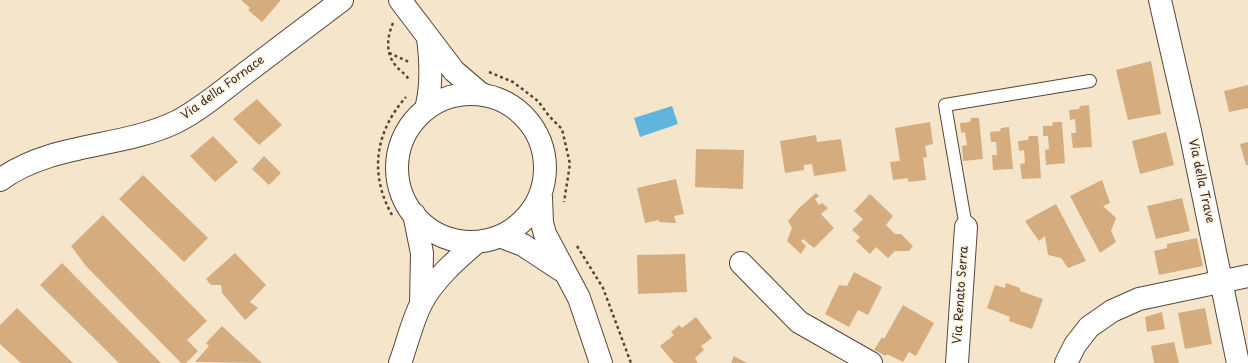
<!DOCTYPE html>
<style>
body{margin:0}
canvas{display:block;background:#f5e6cb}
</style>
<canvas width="1248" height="363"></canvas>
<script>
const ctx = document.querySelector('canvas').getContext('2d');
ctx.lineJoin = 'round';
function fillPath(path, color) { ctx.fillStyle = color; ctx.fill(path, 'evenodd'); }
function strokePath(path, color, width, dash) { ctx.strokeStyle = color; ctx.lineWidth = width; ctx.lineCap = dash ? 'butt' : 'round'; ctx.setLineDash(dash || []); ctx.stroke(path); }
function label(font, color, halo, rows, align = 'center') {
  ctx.font = font + ' "Playpen Sans",sans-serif'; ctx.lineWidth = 4; ctx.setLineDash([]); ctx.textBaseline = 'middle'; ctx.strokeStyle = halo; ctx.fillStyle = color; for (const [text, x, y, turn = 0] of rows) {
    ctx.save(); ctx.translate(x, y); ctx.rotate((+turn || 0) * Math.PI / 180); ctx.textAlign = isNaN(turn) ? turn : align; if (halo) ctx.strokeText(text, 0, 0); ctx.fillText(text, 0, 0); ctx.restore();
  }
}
fillPath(new Path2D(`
 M672,106L678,124L640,137L634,118Z`), '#61b4dd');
fillPath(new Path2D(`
 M241,0H281L262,22L248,10L250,8Z
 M1151,61L1161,114L1128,120L1116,70Z
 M1248,85V108L1229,112L1224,91Z
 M257,99L282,125L259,145L233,119Z
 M1089,105L1092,147L1073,148L1071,133H1076L1075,119L1070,120L1069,110L1079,109L1080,106Z
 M971,118H979L983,159L963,161L962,146L967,145L965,132L961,133L960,123L970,122Z
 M930,122L933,144L925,146L927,157L923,158L926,180L908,182V178L893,180L890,162L900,161L895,128Z
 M1053,122H1062L1065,163L1046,165L1045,150L1049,149L1048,136H1043V126H1052Z
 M1009,127L1013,169L993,170L992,155H997L996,142H991L990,132L1000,131L1001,128Z
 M1166,132L1174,165L1140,174L1132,141Z
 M816,135L817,142L841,139L846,171L814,176L812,164L804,165V170L785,173L780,141Z
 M213,136L238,162L215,182L190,156Z
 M1029,136H1038L1041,178L1022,179L1020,164L1025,163L1024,150L1019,151L1018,141L1028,140Z
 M1248,142V165H1246L1240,144Z
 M696,149L744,150L743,189L695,187Z
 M264,156L281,173L269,185L252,169Z
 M143,175L208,238L184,262L119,199Z
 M676,179L684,214L674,216L676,223L659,222V220L645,223L637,188Z
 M1102,180L1110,203L1103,206L1116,218L1111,231L1116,242L1100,253L1070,196Z
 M816,193L819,196L815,199L819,205L822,203L828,208L821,214L834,228L814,248L803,239L801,241L806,246L801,254L787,241L792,228L788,221L799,208Z
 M870,194L893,216L886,225L895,234H901L913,246L909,251H895L888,258L876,247L870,254L856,241L860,237L852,230L863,219L854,211Z
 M1182,198L1190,231L1156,239L1147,206Z
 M1056,204L1086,261L1068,268L1061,258L1048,255L1045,236L1039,241L1025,221Z
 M103,215L207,321L187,340L198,351L186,363H181L86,266L71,246Z
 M1197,238L1203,266L1159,275L1154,251L1167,248V244Z
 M235,253L266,285L250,302L258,308L245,320L222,293L221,285H211L206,279Z
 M685,254L687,292L638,294L637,255Z
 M62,263L161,363H119L40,285Z
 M854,272L882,287L868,315L858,310L849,327L825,314L839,285L847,286Z
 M1006,283L1020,288V291L1043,299L1032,329L1009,321L1010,317L987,308L995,285L1005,288Z
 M903,305L934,323L916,356L909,352L903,362L887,354L886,356L874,350L882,337L884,339Z
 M17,308L73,363H21L0,344V325Z
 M1205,308L1212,344L1185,349L1178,313Z
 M1162,312L1165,329L1147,332L1145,317Z
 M696,317L712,338L701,346L704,350L695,358L698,363H674L660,346L674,335L671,332L679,325L682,328Z
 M222,326L262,363L195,362L209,346L206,343Z
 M1174,342L1179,363H1154L1151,346Z
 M734,356L747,363H731Z`), '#d4ac7d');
const service = new Path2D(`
 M966,227L945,105L1090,81`);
const minor = new Path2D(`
 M400,0L454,71L481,94
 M427,105C432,83 431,61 428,38
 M0,180C52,142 120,149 176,122C200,110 222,91 243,75C276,50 309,25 342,0
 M741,263L799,322L871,363
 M957,363L966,227
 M1066,363L1075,345L1089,327L1112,311L1139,299L1248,276`);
const secondary = new Path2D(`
 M1160,0L1190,131L1238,363
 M397 168a74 74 0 1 1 148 0a74 74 0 1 1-148 0Z
 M541,197L542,223L545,234L579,298L601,363
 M414,214L422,253L421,304
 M502,237L523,245L561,270
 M400,363C407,344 412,322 421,304C433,280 456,260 477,242`);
strokePath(service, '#574638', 14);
strokePath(minor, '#574638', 24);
strokePath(secondary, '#574638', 24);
strokePath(new Path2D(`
 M393,23C387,37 385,53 396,66C400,71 406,74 409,80
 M389,53L409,62
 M489,72L513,82L538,101L549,116L562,129L570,164L564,202
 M392,215C369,174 375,132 406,97
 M577,246L603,288L631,363`), '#574638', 2.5, [3, 3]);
strokePath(service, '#fff', 12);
strokePath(minor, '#fff', 22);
strokePath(secondary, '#fff', 22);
label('12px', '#3b2a1e', '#fcf5e5', [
 ["Via della Fornace",223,88,-36],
 ["Via della Trave",1201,181,78],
 ["Via Renato Serra",961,295,-86]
]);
</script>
